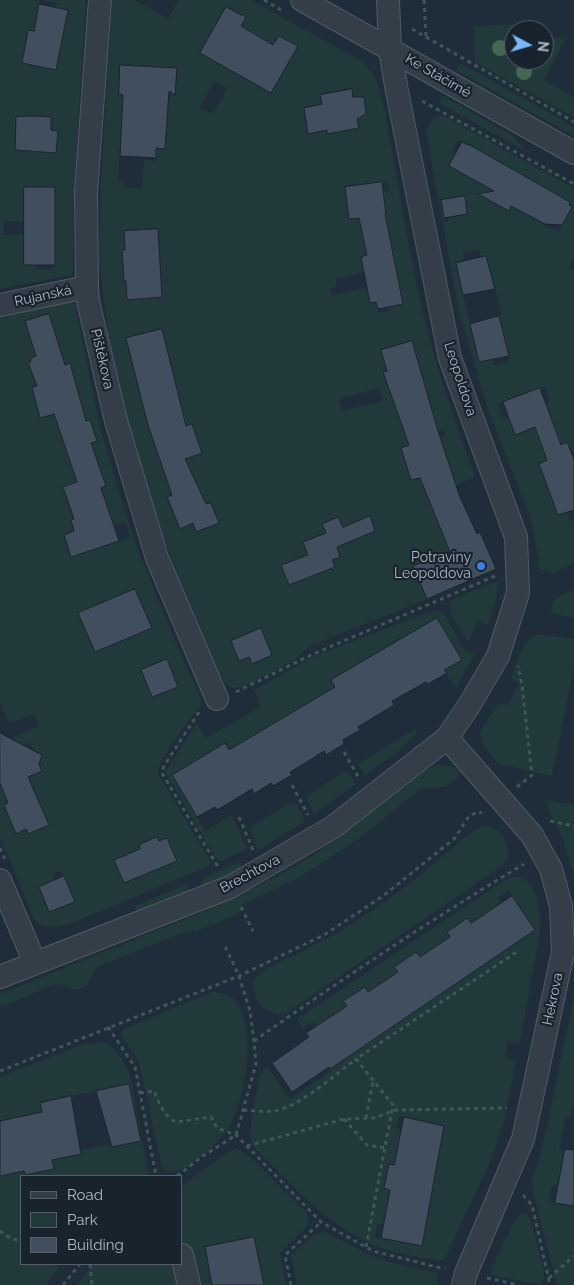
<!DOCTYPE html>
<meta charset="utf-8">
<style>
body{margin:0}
#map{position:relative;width:574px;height:1285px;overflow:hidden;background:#1f2c39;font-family:Raleway,sans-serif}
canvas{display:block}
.legend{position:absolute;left:20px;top:1175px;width:162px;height:90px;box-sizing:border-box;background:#18232e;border:1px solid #545f6b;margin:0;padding:6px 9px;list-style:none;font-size:15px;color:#adb8c6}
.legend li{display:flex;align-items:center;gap:10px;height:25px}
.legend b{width:25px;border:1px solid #545f6b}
.north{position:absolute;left:504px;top:20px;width:50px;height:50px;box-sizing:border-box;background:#18232e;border:1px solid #545f6b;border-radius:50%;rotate:96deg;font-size:14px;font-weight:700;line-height:20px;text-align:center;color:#adb8c6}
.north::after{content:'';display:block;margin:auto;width:18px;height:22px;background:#7ab6fe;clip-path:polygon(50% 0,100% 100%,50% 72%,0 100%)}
</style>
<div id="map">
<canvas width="574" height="1285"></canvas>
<ul class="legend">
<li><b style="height:6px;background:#333e49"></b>Road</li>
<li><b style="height:14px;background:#21393a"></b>Park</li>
<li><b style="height:14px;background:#404e5e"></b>Building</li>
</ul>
<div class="north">N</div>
</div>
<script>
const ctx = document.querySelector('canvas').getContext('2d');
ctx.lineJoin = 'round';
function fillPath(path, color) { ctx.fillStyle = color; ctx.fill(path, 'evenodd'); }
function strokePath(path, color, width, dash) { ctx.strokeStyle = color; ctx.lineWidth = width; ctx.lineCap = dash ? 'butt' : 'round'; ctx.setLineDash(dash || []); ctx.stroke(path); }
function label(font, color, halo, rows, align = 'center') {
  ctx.font = font + ' Raleway,sans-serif'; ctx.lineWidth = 4.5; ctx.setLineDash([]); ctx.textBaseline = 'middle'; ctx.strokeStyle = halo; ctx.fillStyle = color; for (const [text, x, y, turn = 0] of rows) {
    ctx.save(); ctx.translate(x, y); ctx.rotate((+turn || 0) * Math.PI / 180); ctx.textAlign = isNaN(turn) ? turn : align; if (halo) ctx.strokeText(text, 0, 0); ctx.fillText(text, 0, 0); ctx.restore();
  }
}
fillPath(new Path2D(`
 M0,0H40L34,31L28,30L22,63L56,70L68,10L55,7L56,3L41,0H86L74,186L73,272L71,275L0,289ZM31,116L51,118V130L58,131L56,153L15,150L16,117ZM24,187H55V265L53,269H38L37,265H24V235H3L4,221L24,222Z
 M112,0H135L168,19L179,0H251L360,60C372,71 377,78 381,93C398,175 408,259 430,340C442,386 459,432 475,477L428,498L450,552L414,567L427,599L312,645L294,660L257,680L242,687L232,688L221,680L182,585L155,516L132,443L111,353L99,261L101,178ZM226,7L246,17L239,29H245L268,42L267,44L272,47L279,36L297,46L271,93L200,52ZM125,65L177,69L176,88H171V98L119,94L120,66ZM214,81L227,88L213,114L200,108ZM352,89L353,98L364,100L365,114L357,117L359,128L327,133V130L309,134L306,122L304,121L306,120L304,108L322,104L320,95ZM122,120L167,122L165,149L156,148L155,161L144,160L142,188H125V182L118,181ZM387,182L390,191L383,192L386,214L349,219L345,187ZM158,229L162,297L128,299L124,231ZM374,244L389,311L379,313L376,302L370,303L368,294L373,287L332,295L331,288L337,286L335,279L370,271L368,264L362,265L361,257L367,255L365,246ZM412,341V343L392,383L386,384V382L390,381L383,372L387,371L381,350ZM379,388L382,401L342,411L339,399ZM192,424L202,453L162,465L157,454L160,452L156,441L153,442V440L161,437L160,434ZM444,429L446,435L440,437L451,467L411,480L401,448L430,438V436L439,433V431ZM167,497L206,504L211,503L219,523L196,532L193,523L179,528ZM338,517L349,542L337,547L340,557L332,560L335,567L282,565L308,555L303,542L326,533L322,524ZM261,629L272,655L252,664L249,657L239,661L231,641Z
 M524,24L533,30H514V60H544V35L566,39L544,80L574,97V117L475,62L474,26Z
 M460,63L564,121L574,127V136L456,70Z
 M442,95L513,136L527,152L439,103Z
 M439,115L447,118L574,188V257L568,268L574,272V453L573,451H571L567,442L544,451L547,460L539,464L558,515L567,512L570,521L574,520V563L554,573L539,569L538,557L531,519L488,410L459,312L426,132L431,120ZM458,140L468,145V144L501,163L487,187L449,166L456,153L452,150ZM556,194L570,202L569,205L572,207L558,232L511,206L508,211L496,204ZM465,199L467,214L448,218V222H445L441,200ZM478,249L481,257L486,256L502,314L499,315L509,355L508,362L494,365L492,360L479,362L456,264L465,261L463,253ZM545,387L550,401L546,403L552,421L515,434L509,417L503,419L498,404Z
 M71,301L75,305L100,427L121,499L137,547L175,641L200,697L201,705C191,718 156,760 158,774L210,860V863L208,866L75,922C60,927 49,930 35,921L0,837V783L39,764L41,758C38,752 33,750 30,743L17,748L13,737L39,726L34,714L11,723L10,720L7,721L0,703V317ZM49,314L65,365L69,364L77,388L78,406L40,418L32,387L37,384L35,376L32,375L28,364L31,362L30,359L36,356L25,321ZM102,474L106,486L101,488L114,525L123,523L126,524L130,537L72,557L64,535L77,531L63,487ZM135,589L152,628L95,652L78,613ZM34,792L48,825L29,834L26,829L16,833L4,805ZM157,837L159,841L167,838L176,861L124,883L114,860L126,855L128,860L142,854L139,845ZM61,871L75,902L49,912L39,888L54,881L53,873Z
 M499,581L493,612L488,625L477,620L469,642C462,632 444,612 452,599Z
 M574,590V618L555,614L551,610C552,597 563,594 574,590Z
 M432,611H443L464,649L475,654L456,689L444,670L462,659L437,618L331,680L335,687L229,750L225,743L172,775L205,831L232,815L247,849L221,861L217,860L165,772L197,723L206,738L261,707L254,690L317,655Z
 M539,634L574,639V667L552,776L499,764L485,749L480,735L481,729L499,703L507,706L519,684L511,679C518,663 521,639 539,634Z
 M414,730L417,731V734L399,751L365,776L358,764Z
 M437,765L452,766L459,770L457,778L445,787L420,789L361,837L299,878L243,904L238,914L195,932L193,929L97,967L86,987L77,990L56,984L0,1007V994L197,914L270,880L314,855L428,769Z
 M347,770L356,784L314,814L305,797Z
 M548,800L574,805V875L563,839L547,808Z
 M294,802L305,819L304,822L258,850L250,830L252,826L290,803Z
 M486,825L498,830L506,841L509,850L508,859L503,865L283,1015C260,1010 255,1005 253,982L261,972L334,935L378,907L413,881L473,831Z
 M239,862L241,864L240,869L207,887L200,884L204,877Z
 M514,877C535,876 540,906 540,922C540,938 536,955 533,972C528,996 524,1020 520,1044L508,1042L505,1058L516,1061L503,1125L490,1163L444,1260L439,1261C419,1257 396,1254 376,1246C327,1226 292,1184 254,1148L250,1136L251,1122L260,1075L268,1067L290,1099L331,1071L330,1069L535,930L508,891L498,898L501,903L471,923L467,918L447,932L450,937L368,992L364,987L344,1001L347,1006L317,1026L313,1021L303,1029L297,1019L505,880ZM399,1116L444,1126L422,1245L375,1237L377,1224L383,1225L390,1190L384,1188L389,1165H394L401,1129L396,1128Z
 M187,884L189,893L137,913L135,906Z
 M212,992C219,993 225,993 231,997C259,1018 246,1098 230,1125C219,1143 193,1167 172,1173L162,1168L139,1062L124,1040L121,1033L124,1029Z
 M574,996V1104L571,1117H566L559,1149L565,1150L558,1186L552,1185L549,1201L574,1206V1285H557L533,1192L532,1179L538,1163L547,1126Z
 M103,1042C117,1047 124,1061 130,1075L149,1176H21V1264H61L46,1285H0V1176L24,1171L25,1175L54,1169L52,1160L80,1150L111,1144L112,1147L141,1141L129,1085L40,1102L42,1112L0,1121V1077L84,1044Z
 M237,1148L250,1157L307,1213L309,1222L304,1229L280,1253L286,1285H264L254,1237L205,1247L212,1285H199L192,1250L181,1252V1186C200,1174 217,1157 237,1148Z
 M522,1213L527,1214L532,1224L544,1272V1278L540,1284L494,1276L490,1274L497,1256L517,1217Z
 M323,1231L368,1254L386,1261L437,1273V1285H297L291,1255L313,1235Z
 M93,1264H175L179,1285H77Z`), '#21393a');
const building = new Path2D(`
 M39,4L68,10L56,70L22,63L28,30L34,31Z
 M226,7L246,17L241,26L273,45L279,36L298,46L271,93L200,53Z
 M120,65L177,68L175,95L169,91L165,149L156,148V158L120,156L123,95L119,94Z
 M352,89L353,97H364L366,114L357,119L359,128L327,134V130L308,134L304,108L322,104L320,95Z
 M30,116L51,117V130L58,131L56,153L15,150L16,117Z
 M462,142L468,145V144L570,202L569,205L572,207L562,225L545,224L511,206L509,211L478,194L494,191L449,166Z
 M382,182L386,214H385L403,304L378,309L376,302L370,303L361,257L367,255L359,218L349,219L345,187Z
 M24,187H55V265H24Z
 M465,196L467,214L444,218L441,200Z
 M158,229L162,297L127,300L126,281H124L122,250H125L124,231Z
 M486,256L495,289L463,295L456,263Z
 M49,314L65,365L70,363L86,421L90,420L97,441L91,443L106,486L101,488L119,541L71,557L64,535L74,531L71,520L74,519L63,487L77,482L54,414L40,418L32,387L37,386L28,363L31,362L30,359L36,356L25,321Z
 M499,316L509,356L479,362L470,324Z
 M162,329L186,426L192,424L202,453L185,459L206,504L211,503L219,523L196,532L193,523L180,529L167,497L172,495L148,425L126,338Z
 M412,341L438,431L460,497L477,534L480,532L496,569L427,599L413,566L450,552L420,478L411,480L401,448L409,445L383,372L387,371L381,350Z
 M540,388L561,445L567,442L574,459V510L558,515L539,464L547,460L535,427L515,435L503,402Z
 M370,516L375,531L337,547L340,557L332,560L335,567L289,585L281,565L308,555L303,542L326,533L322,524L338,517L343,527Z
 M135,589L152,628L95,652L78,613Z
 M437,618L462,660L444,670L447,673L428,684L426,682L392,701L394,705L358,727L360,730L343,740L344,744L326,755L324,751L307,762L290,772L292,775L273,786L271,783L254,794L252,789L217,810L215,807L197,817L172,775L225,743L229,750L335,687L331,680Z
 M261,628L272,655L252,664L249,657L239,661L231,641Z
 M167,659L178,687L152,697L141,670Z
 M0,733L42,755L39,764L42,771L28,777L49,825L28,834L26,829L16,834L4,805L8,803L0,783Z
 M157,837L159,841L167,838L177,861L124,883L114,860L140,849L139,845Z
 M64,876L75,902L49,912L39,887Z
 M512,896L535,930L330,1069L329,1067L292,1092L272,1063L309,1037L306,1033L347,1006L343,1001L365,987L368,992L398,972L394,967L416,952L420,957L450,937L447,932L467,918L471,923Z
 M129,1084L141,1141L112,1147L96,1091Z
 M71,1096L81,1154L52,1160L54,1169L25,1175L24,1171L0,1176V1121L42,1112L40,1103Z
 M404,1117L444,1126L422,1246L381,1238L390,1190L384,1188L389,1164L394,1165Z
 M565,1149L574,1150V1206L555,1203Z
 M254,1237L264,1285H212L205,1247Z`);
fillPath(building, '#404e5e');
strokePath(building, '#1a2530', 1);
const minor = new Path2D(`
 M100,0L86,192L87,287L88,301L116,421L157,558L217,699
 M302,0L574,153
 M0,305L87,287
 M447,738L532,835L551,869L561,906L563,952L523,1139L466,1273L463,1285
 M0,880L35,963
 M0,977L230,887L333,827L447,738L470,704L498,656L518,593L516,537L450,358L396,86L390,49L388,0
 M182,1255L189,1285`);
strokePath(minor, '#505b67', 24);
strokePath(new Path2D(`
 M264,0L281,10
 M424,0L426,37
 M412,29L574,122
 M422,101L574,184
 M236,692L311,655L495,576
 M199,712L164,766L162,773L218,867
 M344,752L360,780
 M292,785L308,815
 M517,787L532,775L522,685L518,666
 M239,817L253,850
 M550,821L574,826
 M0,848L5,859
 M241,907L253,931
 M108,1027L135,1067L156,1176
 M254,1041C342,979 432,919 524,864
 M0,1071L239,976L324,935L383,896L455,838L469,816L478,812L482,813
 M140,1093L154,1091C159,1102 164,1117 176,1122L211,1117L217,1128L236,1135L321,1222L373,1251L445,1269
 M243,1110C254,1111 264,1112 274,1111C298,1108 336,1074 356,1059
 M366,1118L373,1081
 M344,1119L367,1145L386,1148
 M247,1146L344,1119L374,1118L395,1110L507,1108
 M177,1176L203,1156L236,1135L256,1064L254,1041L250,1011L239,976L224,944
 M523,1195L532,1205L550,1285
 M0,1231L7,1236L21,1242
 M366,1247L393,1105L356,1059L518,951
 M90,1264L92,1285
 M487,1278L519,1285
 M549,1278L574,1256
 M63,1285L80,1264
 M291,1285L285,1255L321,1222`), '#3e5657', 3, [4, 4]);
strokePath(minor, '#333e49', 22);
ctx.fillStyle = '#446754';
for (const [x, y] of [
 [500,48],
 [524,72]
]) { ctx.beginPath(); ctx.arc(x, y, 8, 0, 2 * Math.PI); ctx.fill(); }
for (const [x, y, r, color] of [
 [481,566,5,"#3f7fe0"]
]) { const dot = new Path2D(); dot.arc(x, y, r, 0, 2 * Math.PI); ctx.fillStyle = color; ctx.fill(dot); strokePath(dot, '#18232e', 2); }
label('14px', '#adb8c6', '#18232e', [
 ["Ke Stáčírně",438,76,30],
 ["Rujanská",43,296,-12],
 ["Pištěkova",102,359,77],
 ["Leopoldova",460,379,72],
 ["Brechtova",250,874,-28],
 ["Hekrova",553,999,-78]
]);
label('14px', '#adb8c6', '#18232e', [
 ["Potraviny",471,558],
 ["Leopoldova",471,574]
], 'right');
</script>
